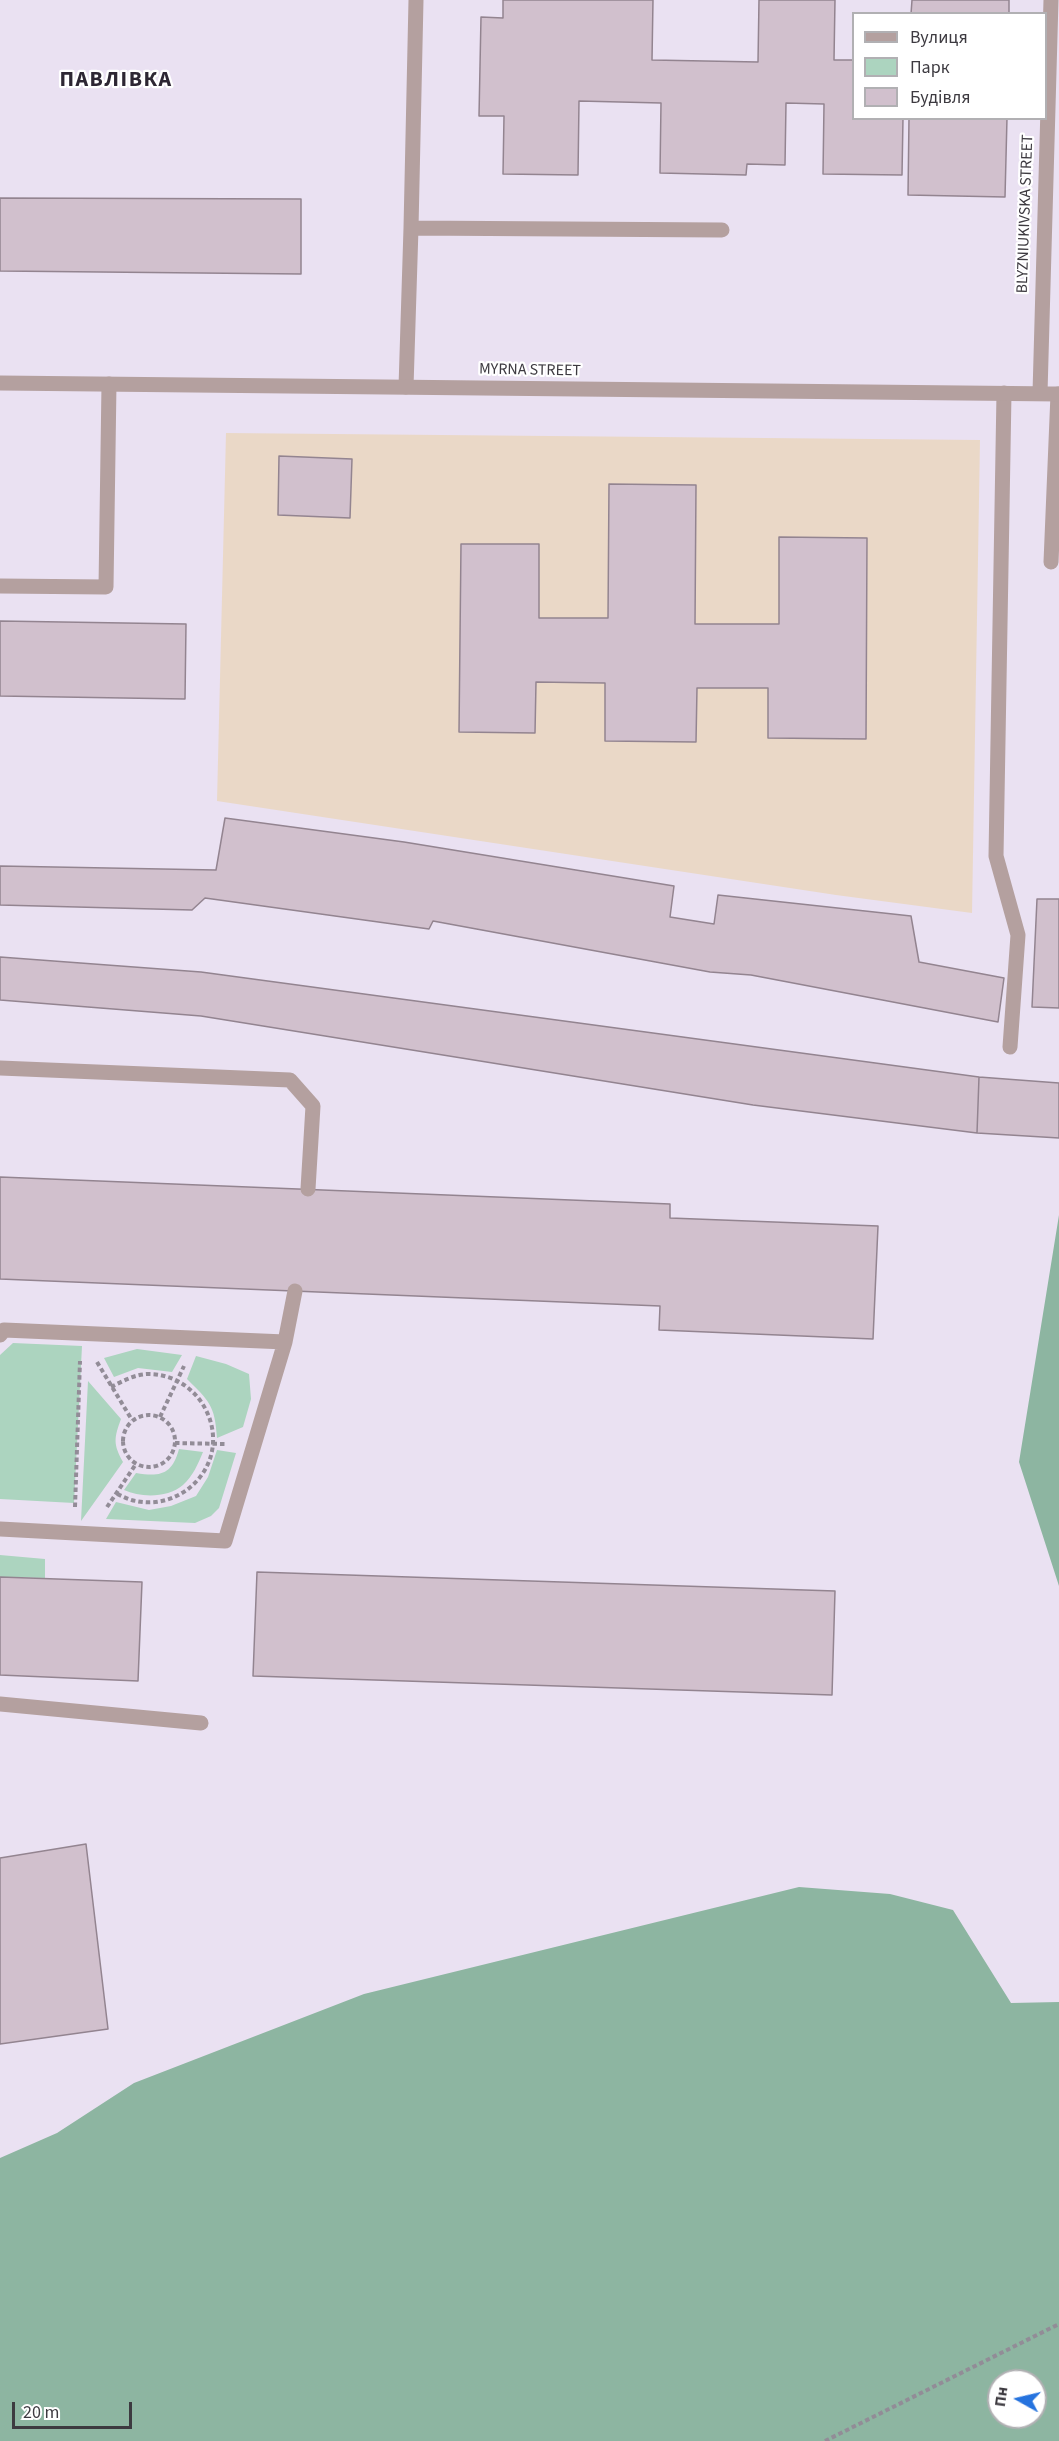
<!DOCTYPE html>
<meta charset="utf-8">
<style>
body{margin:0}
#map{position:relative;width:1059px;height:2441px;overflow:hidden;background:#eae1f2;font-family:"Source Sans 3",sans-serif}
canvas{display:block}
.legend{position:absolute;left:852px;top:12px;width:195px;height:108px;box-sizing:border-box;background:#fff;border:2px solid #b1b0b3;margin:0;padding:8px 10px;list-style:none;font-size:18px;color:#3d3a40}
.legend li{display:flex;align-items:center;gap:12px;height:30px}
.legend b{width:30px;border:2px solid #b1b0b3}
.north{position:absolute;left:987px;top:2369px;width:60px;height:60px;box-sizing:border-box;background:#fff;border:2px solid #b1b0b3;border-radius:50%;rotate:278deg;font-size:16px;font-weight:700;line-height:24px;text-align:center;color:#3d3a40}
.north::after{content:'';display:block;margin:auto;width:21px;height:27px;background:#2673de;clip-path:polygon(50% 0,100% 100%,50% 72%,0 100%)}
.scale{position:absolute;left:12px;top:2402px;width:120px;height:27px;box-sizing:border-box;border:3px solid #3d3a40;border-top:0;padding-left:8px;font-size:18px;line-height:21px;white-space:nowrap;color:#3d3a40;-webkit-text-stroke:4px #fff;paint-order:stroke}
</style>
<div id="map">
<canvas width="1059" height="2441"></canvas>
<ul class="legend">
<li><b style="height:8px;background:#b4a09f"></b>Вулиця</li>
<li><b style="height:16px;background:#acd4bf"></b>Парк</li>
<li><b style="height:16px;background:#d1c0cd"></b>Будівля</li>
</ul>
<div class="north">Пн</div>
<div class="scale">20 m</div>
</div>
<script>
const ctx = document.querySelector('canvas').getContext('2d');
ctx.lineJoin = 'round';
function fillPath(path, color) { ctx.fillStyle = color; ctx.fill(path, 'evenodd'); }
function strokePath(path, color, width, dash) { ctx.strokeStyle = color; ctx.lineWidth = width; ctx.lineCap = dash ? 'butt' : 'round'; ctx.setLineDash(dash || []); ctx.stroke(path); }
function label(font, color, halo, rows, align = 'center') {
  ctx.font = font + ' "Source Sans 3",sans-serif'; ctx.lineWidth = 4.5; ctx.setLineDash([]); ctx.textBaseline = 'middle'; ctx.strokeStyle = halo; ctx.fillStyle = color; for (const [text, x, y, turn = 0] of rows) {
    ctx.save(); ctx.translate(x, y); ctx.rotate((+turn || 0) * Math.PI / 180); ctx.textAlign = isNaN(turn) ? turn : align; if (halo) ctx.strokeText(text, 0, 0); ctx.fillText(text, 0, 0); ctx.restore();
  }
}
fillPath(new Path2D(`
 M226,433L980,440L972,913L836,895L217,801Z`), '#ead8c7');
fillPath(new Path2D(`
 M13,1343L82,1346L74,1503L0,1499V1355Z
 M137,1349L182,1355L172,1372L138,1368L114,1377L104,1358Z
 M196,1356L226,1364L249,1374L251,1399L243,1427L217,1438C215,1405 209,1401 187,1379Z
 M88,1381L121,1419C114,1438 113,1444 123,1462L81,1521Z
 M179,1449L203,1452C198,1464 193,1476 183,1485C168,1498 141,1498 124,1490L136,1473C160,1477 172,1475 179,1449Z
 M217,1450L236,1453L219,1508L211,1516L195,1523L106,1519L116,1502L149,1510L171,1506L196,1496L208,1477Z
 M0,1555L45,1559V1578L0,1577Z`), '#acd4bf');
fillPath(new Path2D(`
 M1059,1215V1586L1019,1462Z
 M799,1887L890,1894L953,1910L1011,2003L1059,2002V2441H0V2158L57,2133L134,2083L364,1994ZM999,2381H1035V2417H999Z`), '#8db5a1');
const building = new Path2D(`
 M503,0H653L652,60L758,62L759,0H835L834,60H854V118H903L902,175L823,174L824,104L786,103L785,165L747,164L746,175L660,173L661,103L579,101L578,175L503,174L504,116H479L481,17L503,18Z
 M912,0H1009V14H911Z
 M909,118H1007L1005,197L908,195Z
 M0,198L301,199V274L0,271Z
 M279,456L352,459L350,518L278,515Z
 M609,484L696,485L695,624H779V537L867,538L866,739L768,738V688H697L696,742L605,741V683L536,682L535,733L459,732L461,544H539V618H608Z
 M0,621L186,624L185,699L0,696Z
 M225,818L404,842L674,886L670,917L714,924L718,895L911,916L919,962L1004,978L998,1022L751,975L710,972L433,921L429,929L205,898L192,910L0,905V866L216,870Z
 M1037,899H1059V1008L1032,1007Z
 M0,957L201,972L979,1077L977,1133L753,1105L201,1016L0,1000Z
 M979,1077L1059,1083V1138L977,1133Z
 M0,1177L670,1204V1218L878,1226L873,1339L659,1330L660,1306L0,1279Z
 M257,1572L835,1591L832,1695L253,1676Z
 M0,1577L142,1582L138,1681L0,1675Z
 M86,1844L108,2029L0,2044V1858Z`);
fillPath(building, '#d1c0cd');
strokePath(building, '#938490', 1.5);
strokePath(new Path2D(`
 M97,1362L132,1420
 M111,1387C123,1381 135,1374 149,1374C186,1374 215,1407 213,1443C211,1481 173,1509 136,1501C129,1500 122,1496 115,1493
 M123 1441a26 26 0 1 1 52 0a26 26 0 1 1-52 0Z
 M160,1417L184,1366
 M175,1443L226,1444
 M75,1507L80,1361
 M107,1507L136,1464
 M825,2441L1059,2324`), '#928c97', 4, [4.5, 3]);
strokePath(new Path2D(`
 M411,228L416,0
 M406,387L411,228L722,230
 M1004,393L996,856L1018,935L1010,1047
 M1051,562L1058,394
 M0,586L106,587L109,384
 M0,1068L290,1080L313,1106L308,1189
 M0,1335L4,1330L285,1342
 M0,1529L225,1541L285,1342L295,1291
 M0,1704L201,1723`), '#b4a09f', 15);
strokePath(new Path2D(`
 M0,383L1059,394
 M1040,393L1051,0`), '#b4a09f', 15);
label('16px', '#3d3a40', '#fff', [
 ["BLYZNIUKIVSKA STREET",1026,214,-88],
 ["MYRNA STREET",530,371,1]
]);
ctx.letterSpacing = '1.5px';
label('bold 22px', '#2d2633', '#fff', [
 ["ПАВЛІВКА",116,81]
]);
ctx.letterSpacing = '0px';
</script>
